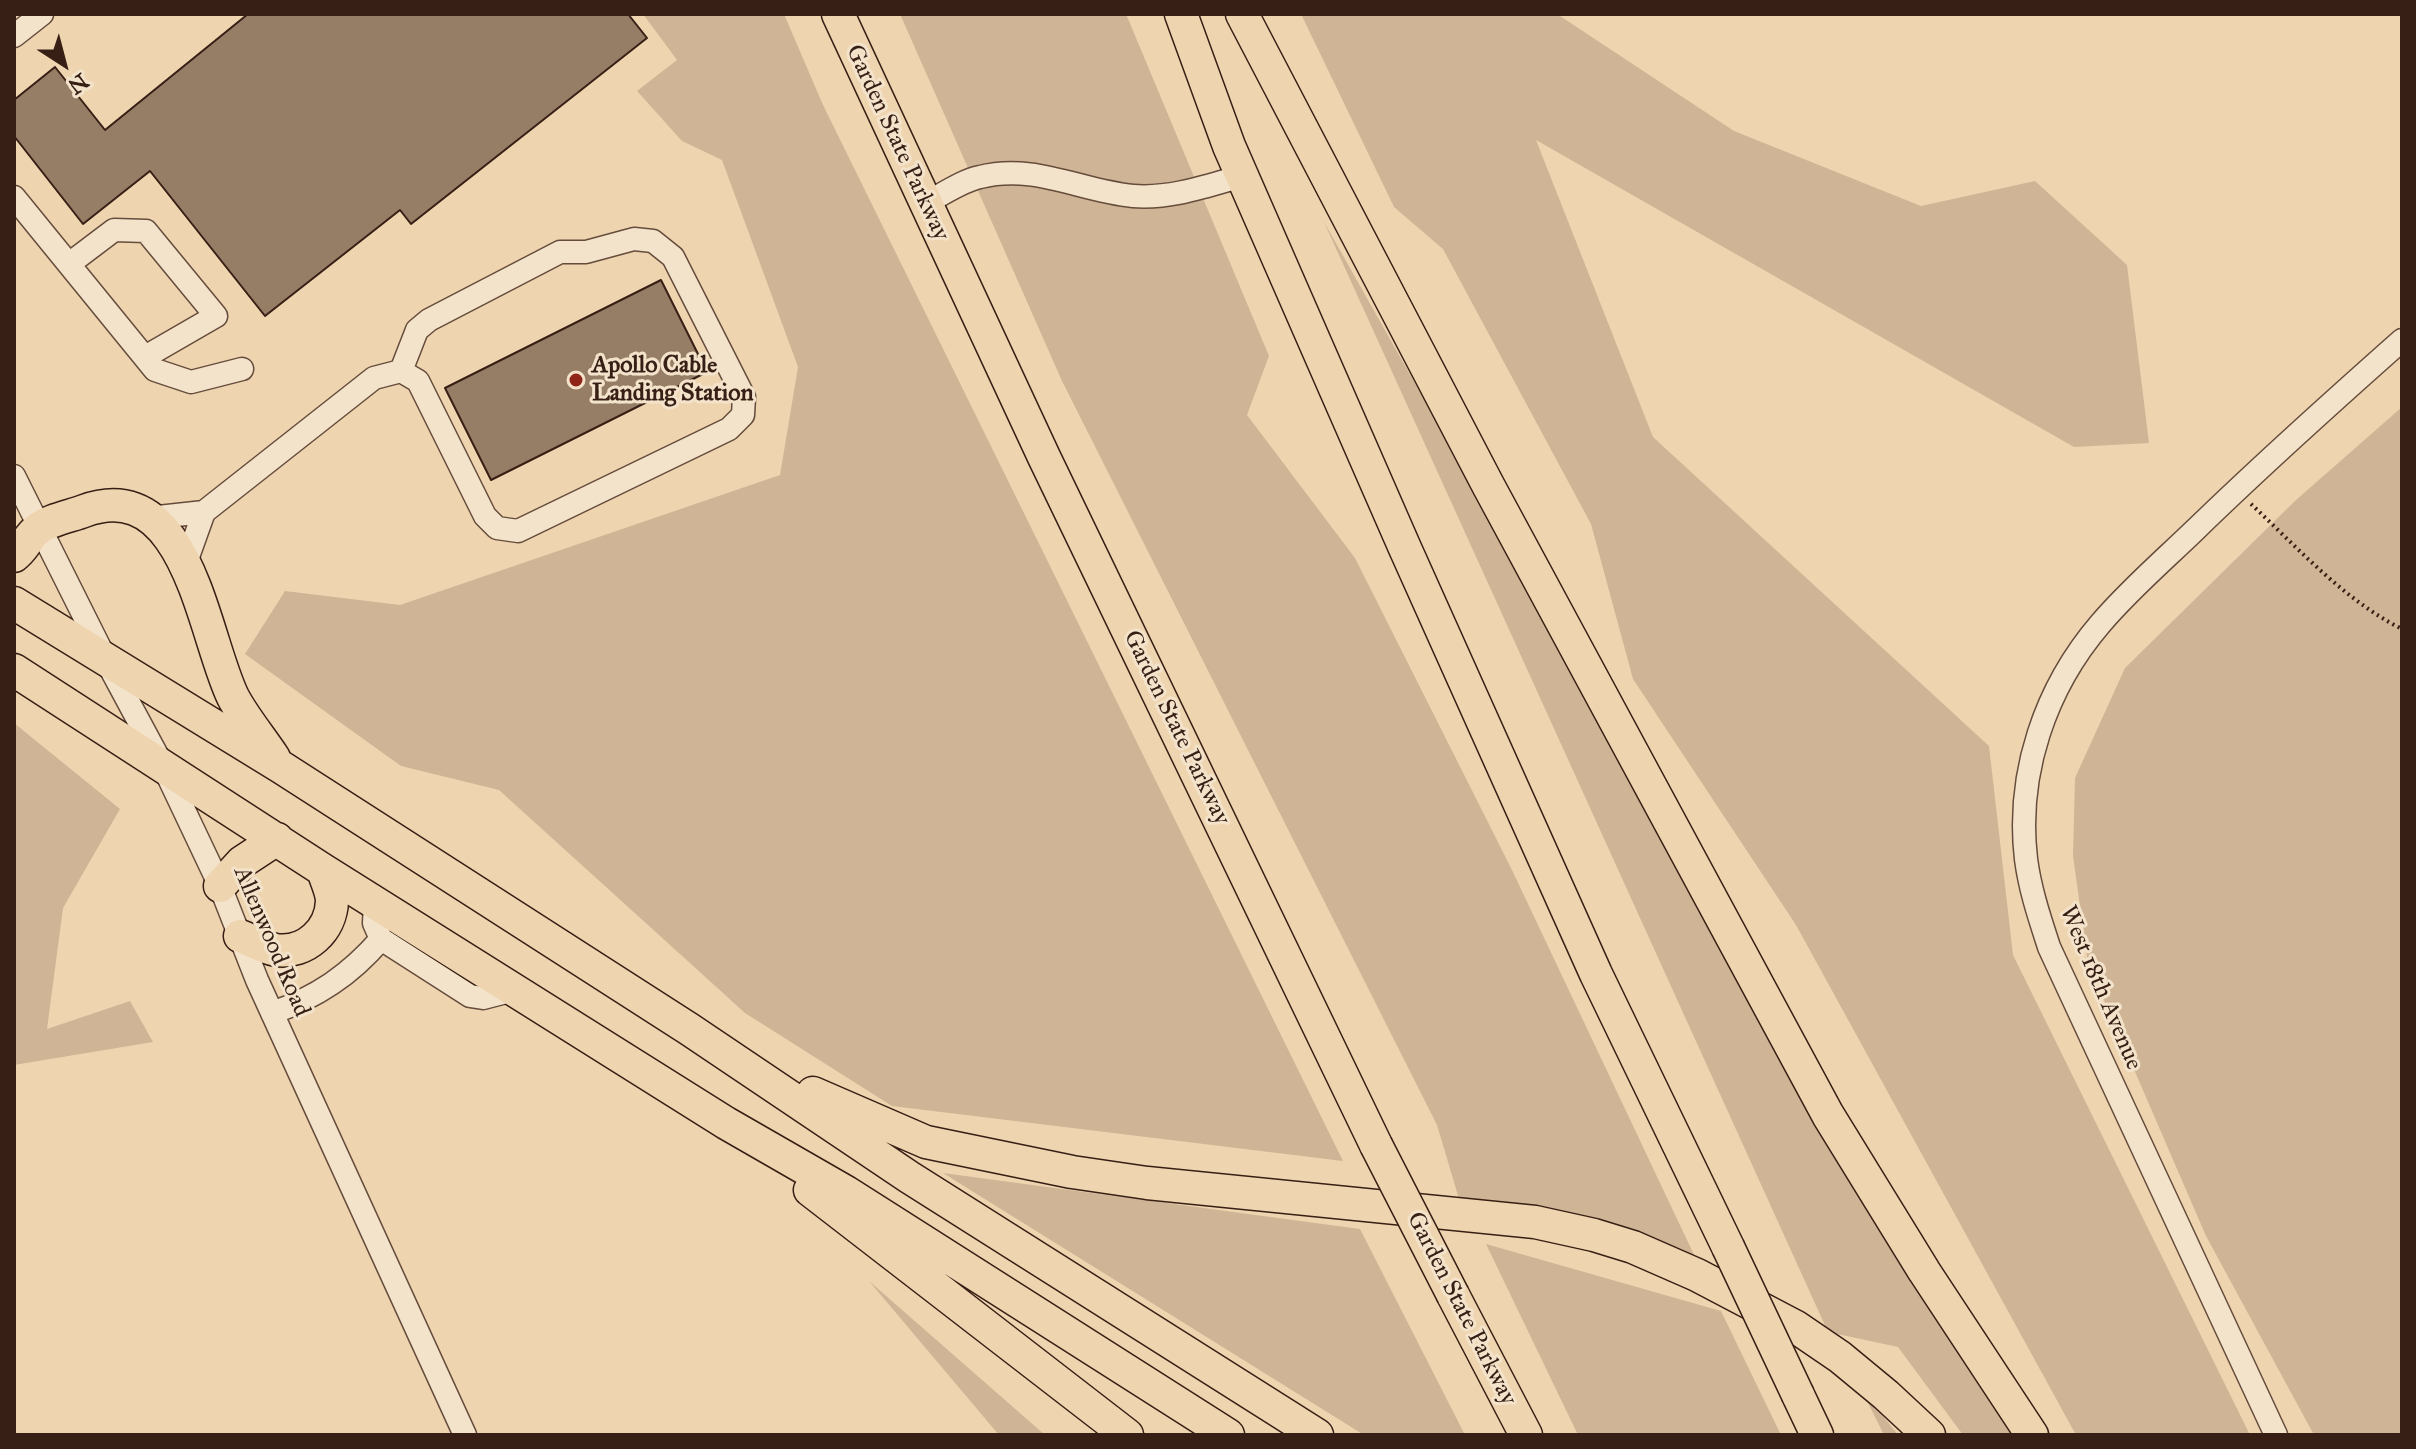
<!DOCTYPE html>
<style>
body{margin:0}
#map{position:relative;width:2416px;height:1449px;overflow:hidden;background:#eed4af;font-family:"IM FELL Great Primer",serif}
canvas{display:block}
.frame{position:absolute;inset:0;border:16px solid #371f15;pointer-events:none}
.north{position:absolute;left:24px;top:24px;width:80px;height:80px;-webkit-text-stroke:6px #f4e3cb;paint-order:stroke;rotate:144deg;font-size:22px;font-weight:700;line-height:32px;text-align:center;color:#371f15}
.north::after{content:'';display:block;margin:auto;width:28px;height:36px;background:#371f15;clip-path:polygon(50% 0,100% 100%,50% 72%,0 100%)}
</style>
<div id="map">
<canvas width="2416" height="1449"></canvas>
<div class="frame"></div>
<div class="north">N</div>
</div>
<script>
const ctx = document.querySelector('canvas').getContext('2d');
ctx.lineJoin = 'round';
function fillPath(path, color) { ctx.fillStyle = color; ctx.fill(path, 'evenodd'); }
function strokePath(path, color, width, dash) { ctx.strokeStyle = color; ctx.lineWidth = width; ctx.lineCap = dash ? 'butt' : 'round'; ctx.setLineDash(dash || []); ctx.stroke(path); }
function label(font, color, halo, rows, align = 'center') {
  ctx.font = font + ' "IM FELL Great Primer",serif'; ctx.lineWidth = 6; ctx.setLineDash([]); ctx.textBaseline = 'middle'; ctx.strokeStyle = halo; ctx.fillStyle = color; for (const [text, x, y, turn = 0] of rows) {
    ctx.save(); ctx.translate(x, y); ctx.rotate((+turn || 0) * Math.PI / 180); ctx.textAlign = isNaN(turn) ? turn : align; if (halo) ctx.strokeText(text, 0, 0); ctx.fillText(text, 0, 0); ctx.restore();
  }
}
fillPath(new Path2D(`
 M643,14H784L823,105L1343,1161L892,1106L745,1013L499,790L401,766L245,654L285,591L400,605L780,475L798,367L722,160L682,141L637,91L677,60Z
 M900,14H1126L1269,356L1247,415L1355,558L1512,870L1696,1259L1537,1205L1459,1199L1437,1125L1062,381Z
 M1301,14H1557L1734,131L1921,206L2035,181L2127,265L2149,443L2074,447L1536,140L1653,437L1989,746L2013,955L2250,1435H2076L1796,925L1633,679L1591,524L1443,249L1394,207Z
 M1324,222L1976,1378L2013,1435H1963L1898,1347L1828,1332Z
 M2402,407V1435H2314L2206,1236L2088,963L2073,856L2075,778L2125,668L2296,500Z
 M14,723L120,809L63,908L47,1029L130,1001L153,1042L14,1065Z
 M943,1173L1360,1229L1465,1435H1364Z
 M1486,1244L1721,1311L1781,1435H1578Z
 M869,1281L1045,1435H999Z
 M1860,1387L1898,1435H1884Z`), '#cfb595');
const building = new Path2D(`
 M248,14H628L647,38L411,224L400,210L265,316L150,171L83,224L14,136V100L55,67L105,130Z
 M661,280L707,372L491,480L445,388Z`);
fillPath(building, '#967d65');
strokePath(building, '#371f15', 2);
const minor = new Path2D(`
 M14,36L42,14
 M14,197L155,370L191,382L242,369
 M924,204C942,195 961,181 980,177C1034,163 1080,191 1133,196C1170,199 1207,186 1242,176
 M69,264L114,230L146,231L216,316L145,357
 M14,476L107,662L165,770L220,886L257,980L465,1435
 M204,512L374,378L401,371L418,381L485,516L497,528L518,531L729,429L743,415L744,397L673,257L653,241L634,239L586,252H560L429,320L417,330L401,371
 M149,518L204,512L185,565
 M375,903L374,923L381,939L470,996L483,998L514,990
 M272,1013C317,997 350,975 381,939
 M2276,1435L2049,947C2040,919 2030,890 2026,859C2016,774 2045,688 2101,623C2130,589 2164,560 2196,529C2263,464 2332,402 2402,340`);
const highway = new Path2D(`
 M838,14L1044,457L1376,1145
 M1181,14L1229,146L1404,546L1596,974L1728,1247
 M1242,14L1488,485L1828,1115L1924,1271L2032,1435
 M14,556C25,548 28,536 38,529C49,520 71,516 84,511C188,473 203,636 233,697C244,718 261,738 274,758
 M14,603L281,767L689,1029L909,1177L1317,1435
 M14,670L323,870L726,1123L846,1192L1228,1435
 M220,886L242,862L277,839
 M240,936C251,940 264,948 276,950C306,954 331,930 332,901C332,892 326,880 323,870
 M813,1093L926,1142L1072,1172L1147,1183L1535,1222L1594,1235L1633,1247L1697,1275L1796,1327L1840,1357L1886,1395L1929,1435
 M810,1190L1127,1435
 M1453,1295L1526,1435
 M1798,1395L1817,1435`);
strokePath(minor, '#654c3c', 25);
strokePath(highway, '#371f15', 35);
strokePath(new Path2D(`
 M2251,504C2298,548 2344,600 2402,629`), '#371f15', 4, [2, 4]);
strokePath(minor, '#f4e3cb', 22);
strokePath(highway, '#eed4af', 32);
const highwayBridge = new Path2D(`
 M1376,1145L1453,1295
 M1728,1247L1798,1395`);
strokePath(highwayBridge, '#371f15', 35, []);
strokePath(highwayBridge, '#eed4af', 32);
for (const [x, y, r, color] of [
 [576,380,8,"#8f2418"]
]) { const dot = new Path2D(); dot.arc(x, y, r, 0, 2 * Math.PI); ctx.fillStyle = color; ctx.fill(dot); strokePath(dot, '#f4e3cb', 3); }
label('24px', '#371f15', '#f4e3cb', [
 ["Garden State Parkway",897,143,65],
 ["Garden State Parkway",1176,728,64],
 ["Allenwood Road",271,942,67],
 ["West 18th Avenue",2100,988,67],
 ["Garden State Parkway",1461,1309,63]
]);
label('bold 24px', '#371f15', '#f4e3cb', [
 ["Apollo Cable",592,366],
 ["Landing Station",592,394]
], 'left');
</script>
